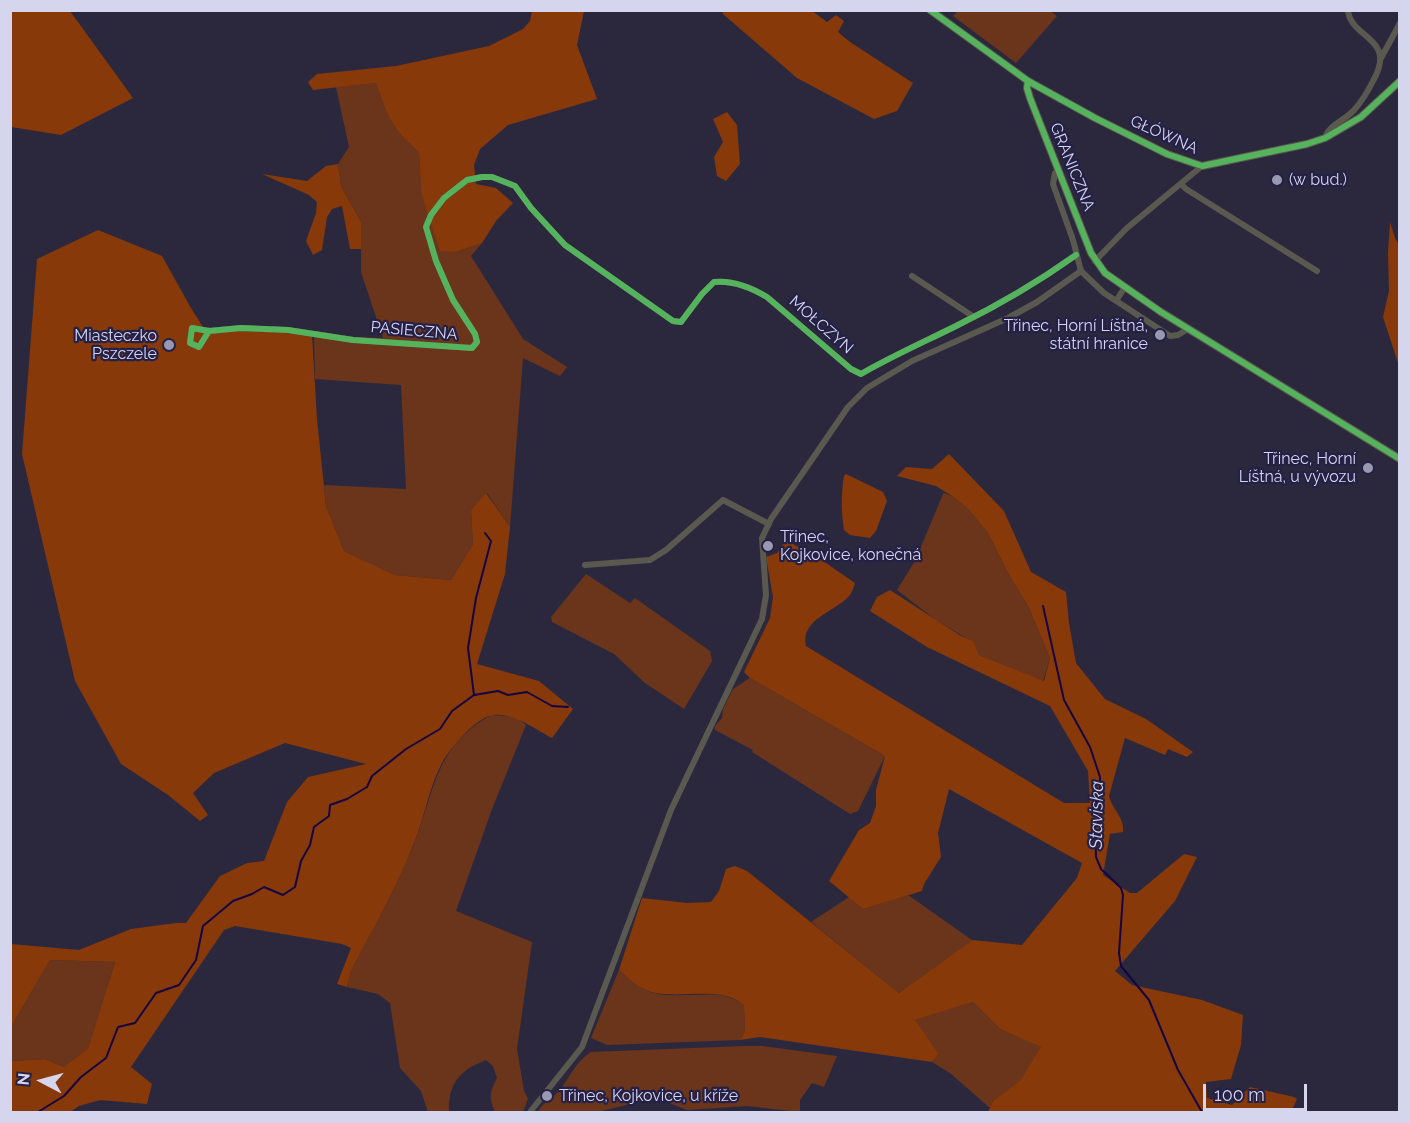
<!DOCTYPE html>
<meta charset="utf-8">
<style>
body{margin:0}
#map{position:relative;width:1410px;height:1123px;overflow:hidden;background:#2b283e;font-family:Raleway,sans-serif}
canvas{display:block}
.frame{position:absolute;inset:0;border:12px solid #d5d5ee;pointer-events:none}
.north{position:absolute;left:12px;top:1051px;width:60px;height:60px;-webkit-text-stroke:4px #242046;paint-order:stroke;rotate:276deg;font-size:16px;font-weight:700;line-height:24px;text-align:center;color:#d5d5ee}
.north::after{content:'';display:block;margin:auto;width:21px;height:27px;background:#d5d5ee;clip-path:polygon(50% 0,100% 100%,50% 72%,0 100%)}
.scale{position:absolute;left:1203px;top:1084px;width:104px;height:27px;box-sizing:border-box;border:3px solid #d5d5ee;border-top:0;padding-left:8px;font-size:18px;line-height:21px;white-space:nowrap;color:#d5d5ee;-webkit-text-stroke:4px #242046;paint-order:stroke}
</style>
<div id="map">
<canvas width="1410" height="1123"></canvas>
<div class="frame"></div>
<div class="north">N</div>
<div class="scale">100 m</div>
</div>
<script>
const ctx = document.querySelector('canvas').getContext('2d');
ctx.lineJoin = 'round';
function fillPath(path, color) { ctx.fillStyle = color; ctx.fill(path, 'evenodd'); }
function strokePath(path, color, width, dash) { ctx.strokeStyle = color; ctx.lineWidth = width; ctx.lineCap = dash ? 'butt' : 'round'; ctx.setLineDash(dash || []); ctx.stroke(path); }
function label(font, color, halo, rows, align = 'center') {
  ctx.font = font + ' Raleway,sans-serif'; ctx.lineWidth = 4.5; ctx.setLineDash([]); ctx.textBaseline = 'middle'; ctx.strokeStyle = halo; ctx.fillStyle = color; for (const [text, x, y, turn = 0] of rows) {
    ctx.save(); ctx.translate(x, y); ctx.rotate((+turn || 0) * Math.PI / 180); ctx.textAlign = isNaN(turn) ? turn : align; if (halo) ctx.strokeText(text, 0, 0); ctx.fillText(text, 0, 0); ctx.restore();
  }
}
fillPath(new Path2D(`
 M1049,10L1057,16L1016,63L953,16L958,11Z
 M376,83C388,116 391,128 419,152L421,192L456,252L482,243L471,256L523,339L567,367L560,376L523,358L510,527L487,493L471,510L473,544L451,580L395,575L344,551L326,506L324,485L406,489L401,385L315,379L314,331L354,337L383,338L361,272V222L341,186L338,164L349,147L336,87Z
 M945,493L955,498L968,509L988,533L1009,575L1028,606L1050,658L1043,681L979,655L971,641L936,620L897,590L915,561L943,494Z
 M586,574L630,603L635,598L710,651L712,661L684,709L645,683L614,654L552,622L551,617Z
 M750,678L885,756L858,811L850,814L752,752L753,750L715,730V726L722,718L723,709L733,689Z
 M492,715L516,717L526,725L492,809L456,911L532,942L517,1049L524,1091L528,1099L523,1112H495C489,1098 489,1093 497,1078L493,1066L486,1060C460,1070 448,1083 449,1112H428L421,1091L400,1068L390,1003L378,994L347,987L351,971C373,929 396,888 414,844C435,791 435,745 492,715Z
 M908,895L972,940L899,993L811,922L849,897L863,909Z
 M50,960L115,962L88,1048L64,1067L45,1059L11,1061V1027Z
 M619,970C626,978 636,985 646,990C674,1004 722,983 744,1006L745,1031L740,1040L607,1045L591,1038Z
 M973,1002L1000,1029L1042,1047L1020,1082L993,1101L990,1108L950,1073L932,1062L939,1054L914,1020Z
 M744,1046H762L837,1056L824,1087L812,1083L800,1100V1112L747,1106L687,1110L662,1100L652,1099L597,1112H538C543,1102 551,1100 558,1092C570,1078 575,1062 591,1052Z`), '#6b351c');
fillPath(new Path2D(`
 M10,11H70L133,98L61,135L11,127Z
 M532,11H584L577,45L597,99L508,125L480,149L474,165L476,184L496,188L513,203L496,221L482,243L456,252L440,251L421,192L419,152C391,128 388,117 376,83L313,90L308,82L317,74L396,66L489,46L523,29L530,21Z
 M722,11H812L827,22L836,15L844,21L838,32L850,42L913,83L897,111L874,119L797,78L723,14Z
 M727,112L737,125L740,164L726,181L717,176L714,157L723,142L713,119Z
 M338,164L341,186L361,222V249H350L342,206L332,209L327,217L322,250L313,255L306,241L316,213L317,202L309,195L262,174L307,181L326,166Z
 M1390,222L1395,238L1399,245V366L1383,317L1389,291L1388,253Z
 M98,230L162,256L191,308L203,327L211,333L242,330L312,335L317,419L326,506L344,551L395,575L451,580L473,544L471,510L486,493L510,527L505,574L477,664L539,681L573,709L552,738C535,729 513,712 493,715C476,718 452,746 443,761C429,786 425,817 414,843C397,887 373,929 351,971L347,987L337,984L351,948L342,944L235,926L224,930L131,1067L152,1084L147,1104L100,1100L79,1106L70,1112H11V1061L45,1059L64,1067L88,1048L115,962L50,960L11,1027V944L79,950L131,929L176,923H186L220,876L247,863L264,861L287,802L308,777L366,764L285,743L214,773L193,793L208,815L200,821L168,795L121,764L75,681L22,454L37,259Z
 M949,454L1004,511L1031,572L1066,592L1069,623L1076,663L1096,688L1105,699L1146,719L1193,752L1187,757L1168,749L1165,755L1125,738L1109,796C1112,809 1125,818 1123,832L1110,834L1103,875L1130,893H1137L1184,854L1197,857L1175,901L1115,971L1132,985L1202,1000L1243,1015L1241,1045L1231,1079L1206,1082L1207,1098L1232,1105L1250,1087L1294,1097L1297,1099L1291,1112H988L993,1101L1020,1081L1041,1047L1000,1029L973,1002L915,1020L939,1054L932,1062L760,1037L740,1040L745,1031L744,1006C723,983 674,1002 646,990C636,986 627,978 619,970L642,898L687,903L711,902L719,891L726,869L735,866L747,871L899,993L972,940L1022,945L1077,878L1082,863L949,789L938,833L941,857L924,884L922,891L863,909L829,881L859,830L870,823L876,806V790L885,756L750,678L744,672L770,618L773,597L766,557L777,553L786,540L826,563L855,583C854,587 852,593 849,596C835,612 800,619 806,646L1064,803H1090L1088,771L1050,706L927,647L870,611L877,597L890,590L961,636L973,641L979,655L1044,681L1050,658L1028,606L1009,575L988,533L968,509L955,498L936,486L897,476L906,467L932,469Z
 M846,474L883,492L887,501L876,531L870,538L850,535L844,530C841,511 841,494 844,476Z`), '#873909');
strokePath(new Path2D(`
 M1043,606L1064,700L1090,747L1100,777V804L1095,827L1096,857L1101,869L1121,888L1123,895L1119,953L1121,966L1149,1000L1178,1070L1202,1112
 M474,695L498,691L508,695L527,692L552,706L568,707
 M38,1112L64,1096L81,1077L106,1058L118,1027L135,1023L156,993L179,985L196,960L203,926L233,901L252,894L264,887L283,895L295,887L301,861L310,845L314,827L329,816L330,805L347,799L367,787L372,776L406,749L440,729L452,711L474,695L468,648L476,598L491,541L485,533`), '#160541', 2);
strokePath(new Path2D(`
 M1380,60L1400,23
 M1325,137C1330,124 1346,120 1355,109C1362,101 1368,91 1373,81C1398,37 1350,39 1348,10
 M1058,170L1055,173L1053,184L1073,240L1081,271L1104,293L1170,336L1178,335L1188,329
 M1181,184L1186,189L1317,271
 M1095,261L1127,228L1202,166
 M912,276L974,317
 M1116,301L1125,287
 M209,331L199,347L190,343L192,328L209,331L241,328L288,330L353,340L472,348L477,342L475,334L453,300L436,261L426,227L431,215L444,198L467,180L482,177H492L515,186L531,208L565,245L673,321L681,322L702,294L714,282C733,280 752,288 767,297L851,369L861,374C892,356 924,342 956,326C999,305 1038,282 1076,255
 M585,565L650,560L666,550L723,500L769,524
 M530,1112L582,1047L671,810L762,619L766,595L762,538L771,519L848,407L867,388L912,361L1008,318L1037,302L1081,271`), '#5a5950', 6);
strokePath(new Path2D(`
 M930,10L1028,81L1095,118L1167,154L1202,166L1307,144L1325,138L1361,117L1400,81
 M1028,81L1027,88L1030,98L1091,253L1105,273L1161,312L1400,459`), '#5c5b4e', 8);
strokePath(new Path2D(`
 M930,10L1028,81L1095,118L1167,154L1202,166L1307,144L1325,138L1361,117L1400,81
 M1028,81L1027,88L1030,98L1091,253L1105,273L1161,312L1400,459
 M209,331L199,347L190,343L192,328L209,331L241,328L288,330L353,340L472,348L477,342L475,334L453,300L436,261L426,227L431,215L444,198L467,180L482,177H492L515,186L531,208L565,245L673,321L681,322L702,294L714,282C733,280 752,288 767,297L851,369L861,374C892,356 924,342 956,326C999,305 1038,282 1076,255`), '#56b35d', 6);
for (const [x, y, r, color] of [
 [1277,180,6,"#9a98b0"],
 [1160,335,6,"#9a98b0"],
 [169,345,6,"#9a98b0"],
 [1368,468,6,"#9a98b0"],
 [768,546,6,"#9a98b0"],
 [547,1096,6,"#9a98b0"]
]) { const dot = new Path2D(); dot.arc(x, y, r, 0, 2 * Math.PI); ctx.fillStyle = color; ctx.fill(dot); strokePath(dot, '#242046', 2); }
label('16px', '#d5d5ee', '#242046', [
 ["GŁÓWNA",1164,135,24],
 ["GRANICZNA",1072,167,68],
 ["MOŁCZYN",821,325,41],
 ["PASIECZNA",414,331,5]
]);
label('16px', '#d5d5ee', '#242046', [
 ["(w bud.)",1289,180],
 ["Třinec, Horní Líštná,",1148,326,"right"],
 ["státní hranice",1148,344,"right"],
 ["Miasteczko",157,336,"right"],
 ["Pszczele",157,354,"right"],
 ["Třinec, Horní",1356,459,"right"],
 ["Líštná, u vývozu",1356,477,"right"],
 ["Třinec,",780,537],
 ["Kojkovice, konečná",780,555],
 ["Třinec, Kojkovice, u kříže",559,1096]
], 'left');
label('italic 18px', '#d5d5ed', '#242046', [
 ["Staviska",1097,815,-89]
]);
</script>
